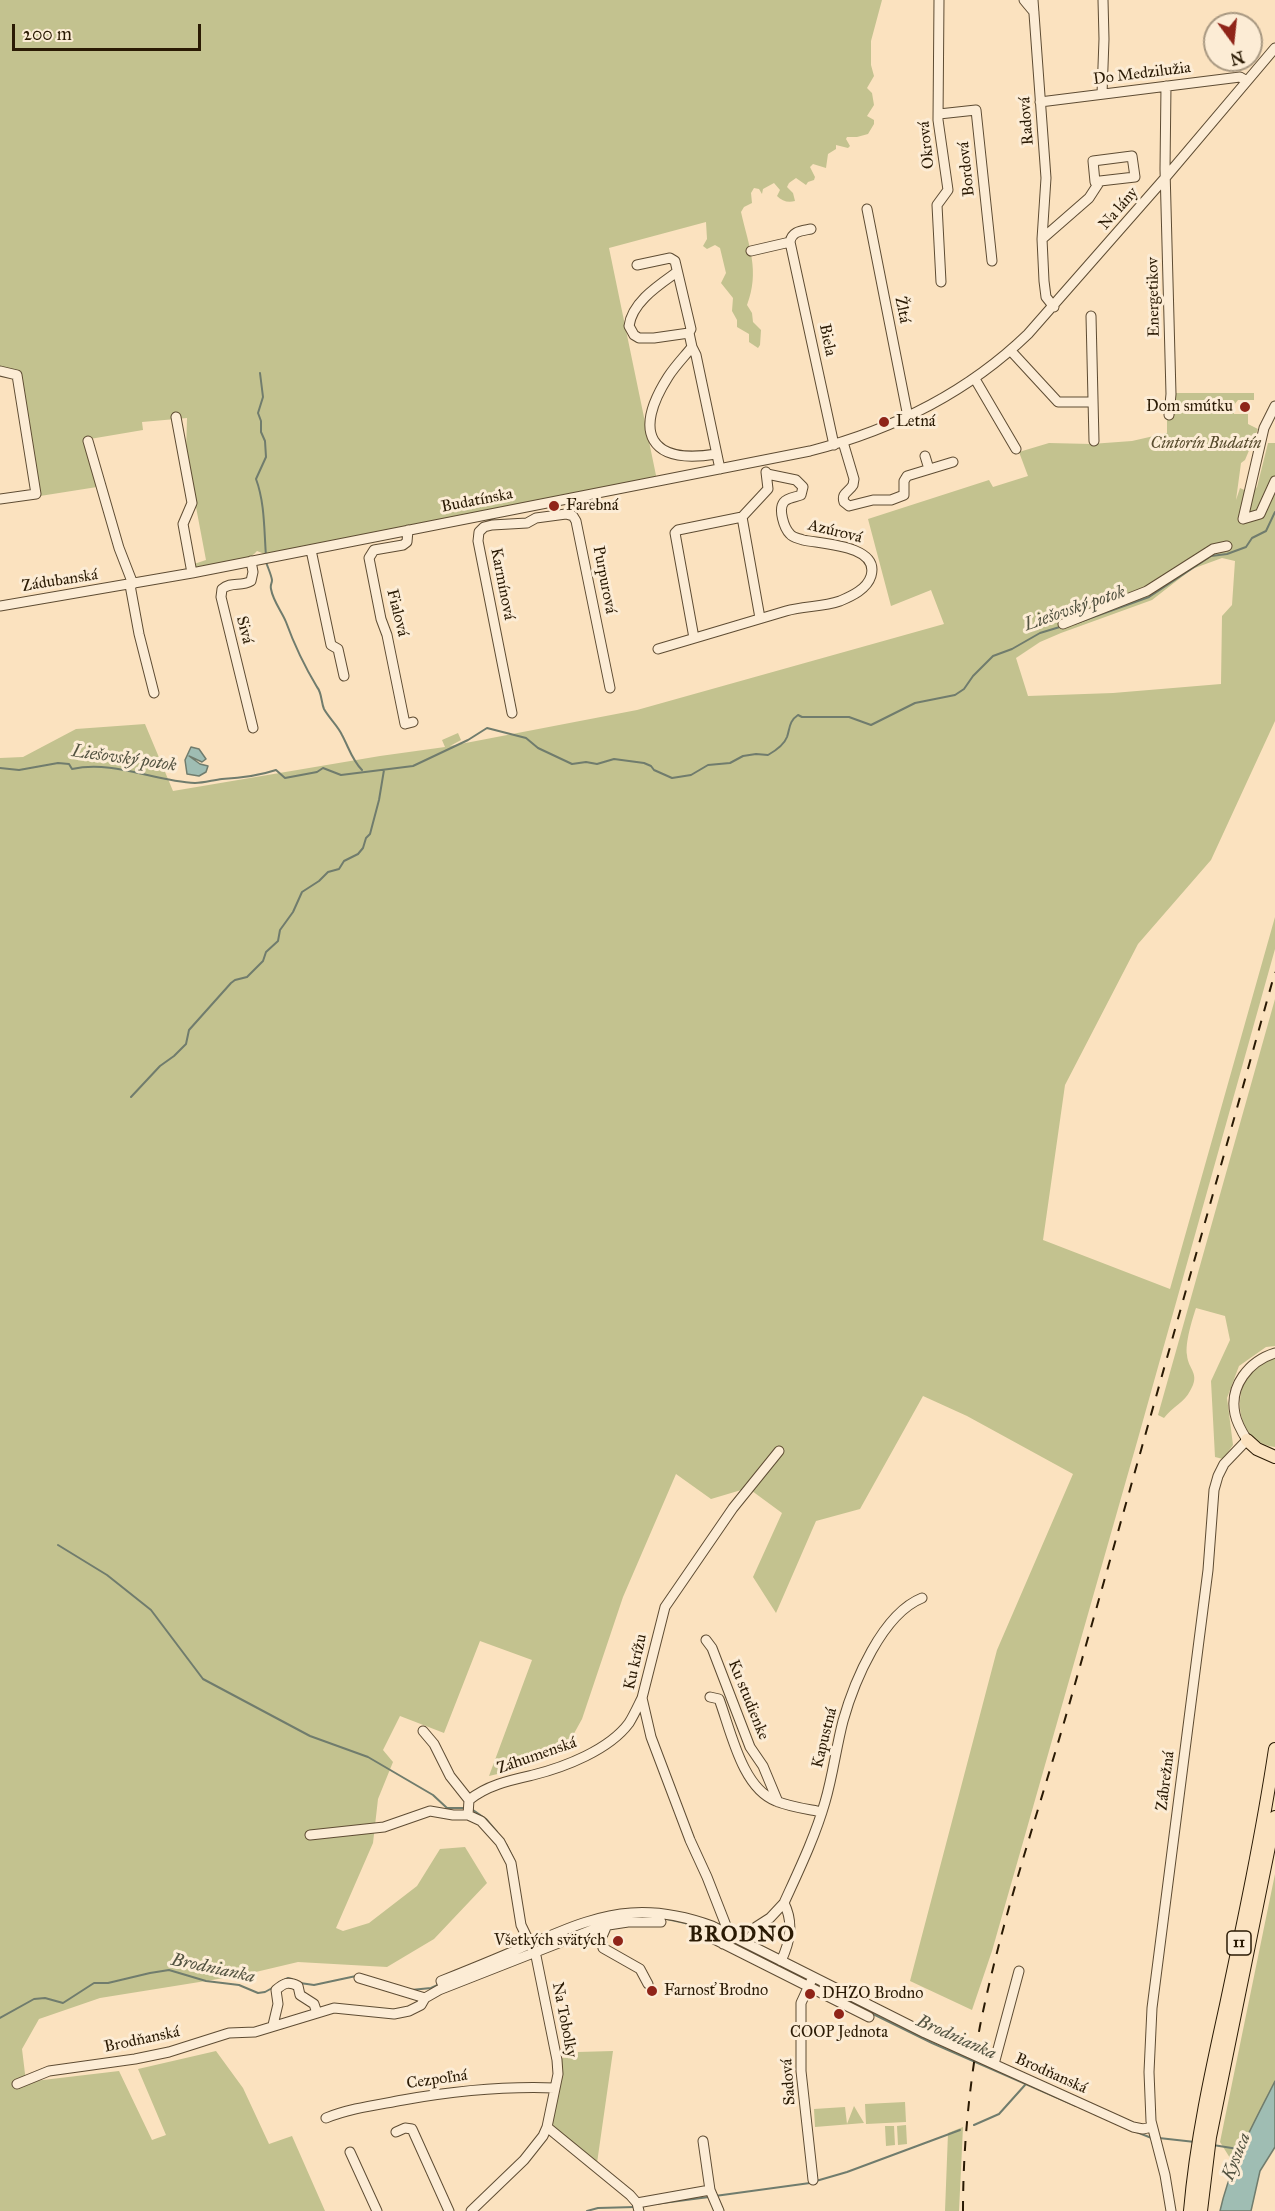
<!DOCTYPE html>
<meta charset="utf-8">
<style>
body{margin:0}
#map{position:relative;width:1275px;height:2211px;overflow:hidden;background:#fbe2bf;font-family:"IM FELL Great Primer",serif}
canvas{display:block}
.north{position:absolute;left:1203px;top:12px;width:60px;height:60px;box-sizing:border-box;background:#fcecd5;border:2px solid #a89881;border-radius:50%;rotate:165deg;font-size:16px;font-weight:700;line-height:24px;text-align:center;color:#2a1a04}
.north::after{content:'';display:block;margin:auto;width:21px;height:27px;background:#8f2418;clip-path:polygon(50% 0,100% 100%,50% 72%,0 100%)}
.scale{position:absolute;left:12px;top:24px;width:189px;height:27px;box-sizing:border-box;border:3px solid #2a1a04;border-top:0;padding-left:8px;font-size:18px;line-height:21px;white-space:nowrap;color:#2a1a04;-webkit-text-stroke:4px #fcecd5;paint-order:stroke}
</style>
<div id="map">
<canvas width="1275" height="2211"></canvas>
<div class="north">N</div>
<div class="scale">200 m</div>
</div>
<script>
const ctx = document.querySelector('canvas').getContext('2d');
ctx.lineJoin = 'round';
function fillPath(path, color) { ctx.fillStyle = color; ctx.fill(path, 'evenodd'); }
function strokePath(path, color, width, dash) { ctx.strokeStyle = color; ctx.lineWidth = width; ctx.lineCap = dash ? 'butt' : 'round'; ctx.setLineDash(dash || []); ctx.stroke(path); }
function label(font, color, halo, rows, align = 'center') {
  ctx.font = font + ' "IM FELL Great Primer",serif'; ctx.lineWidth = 6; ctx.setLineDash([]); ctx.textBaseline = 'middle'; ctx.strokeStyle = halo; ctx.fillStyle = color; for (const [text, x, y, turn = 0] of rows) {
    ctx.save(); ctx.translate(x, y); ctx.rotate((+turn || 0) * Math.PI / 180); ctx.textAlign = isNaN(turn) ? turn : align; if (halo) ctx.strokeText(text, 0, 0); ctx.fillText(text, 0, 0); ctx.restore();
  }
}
fillPath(new Path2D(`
 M0,0H882L871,41V65L874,76L867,88L872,93L874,105L867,116L874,120V124L868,134L857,137H847L846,139L850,146L848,148L836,145V149L828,154L826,168L813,164L810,167L815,177L814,180L808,182L806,185L796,178L789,183L787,187L793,193L795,201C788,203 782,201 777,196L780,190L774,183L763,189L762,194L759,189L754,188L751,193L752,203L744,207L741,212C749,247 760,271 747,305L752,313L753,322L761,330L760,345L758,348L749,342V334L737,327V320L732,311L733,298L721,283L726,273L720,248L715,245L707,249L703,246L707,239L706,222L609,248L658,485L340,547L304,546L267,555L257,551C244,567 216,562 196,567L194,564L206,560L186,454L187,418L142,422L143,430L84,440L97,487L40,496L18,371L0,367Z
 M1174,393H1254V400H1238L1234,405V414H1248V424L1258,429L1245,460L1241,463L1236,500L1240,488L1251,493L1257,487L1268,443H1275V721L1211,860L1138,944L1065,1085L1043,1240L1170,1289L1275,917V949L1137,1442L992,1951L972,2010L910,1981L997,1650L1073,1474L967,1416L923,1396L860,1509L816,1521L776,1613L753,1577L782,1513L748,1488L711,1499L676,1474L623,1597L582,1719L566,1748L527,1767L489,1776L532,1660L480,1641L444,1733L400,1716L383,1750L393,1762L378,1799L373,1843L336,1928L343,1931L369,1923L417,1886L440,1849L465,1847L487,1883L434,1939L387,1967L298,1962L243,1975L100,1998L39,2019L22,2049L26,2082L119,2071L152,2140L166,2135L138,2069L216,2051L243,2088L269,2144L292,2136L325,2211H0V758L23,757L76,729L145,724L173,791L380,756L445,747L442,740L458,733L461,740L450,746L637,710L944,624L931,590L891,606L868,519L989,480L993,487L1028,476L1019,452L1049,443L1091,444L1132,441L1167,433V418L1174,416V402L1176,401ZM1222,558L1235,561L1232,605L1222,616L1221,684L1113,693L1028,696L1016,658L1040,642L1061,633L1152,600L1192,569Z
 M1275,999V1346L1266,1347L1239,1366L1227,1398L1233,1445L1223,1459L1215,1457L1211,1381L1230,1340L1225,1316L1196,1308C1192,1320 1185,1343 1187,1355C1188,1370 1201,1373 1190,1391C1185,1402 1172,1407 1164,1418L1158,1415Z
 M1275,1358V1447C1241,1444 1231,1401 1248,1376C1254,1367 1265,1362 1275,1358Z
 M1275,1874V2081L1235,2166L1220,2142Z
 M613,2051L597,2163L556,2130L552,2123L562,2069L561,2058L578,2057V2052Z
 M905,2102L906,2122L866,2124L865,2104Z
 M854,2106L864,2123L815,2127L814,2109L845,2107L847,2124Z
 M906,2125L907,2144L898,2145L897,2126Z
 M885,2126H894L895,2145L886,2146Z
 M963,2127L959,2211H945L948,2133Z`), '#c3c28f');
const water = new Path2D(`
 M191,747L199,749L206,759L202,762L189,756L200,764L208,766L206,772L199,776L187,774L185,760Z
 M1275,2081V2147L1260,2171L1251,2211H1220C1230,2165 1254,2123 1275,2081Z`);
fillPath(water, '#9fbdb3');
strokePath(water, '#707c6d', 1.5);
strokePath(new Path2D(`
 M260,373L263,397L258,413L261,421V432L265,441L266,457L256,479C265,503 264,531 266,556
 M266,562C268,568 271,574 272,580C272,584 270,584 271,589C273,601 282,612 286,622C294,644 305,667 317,687C322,693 321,702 324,709C329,718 338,726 342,735C349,748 352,760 362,770
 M1074,624L1149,597L1211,556L1227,554L1246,547L1252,538L1266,531L1275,512
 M0,768L19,770L58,763L69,764L72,769C113,760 154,781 195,783C204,783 213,780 222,779C241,778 258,776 276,770L285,778L317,772L323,768L341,775L413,766L468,740L487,728L526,738L538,748L572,764L586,762L597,764L614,759L644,763L651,766L654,770L672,778L691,775L708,765L730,763L743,756L756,754L768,755C775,751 784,745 787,737C790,728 789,721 798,715L802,717H849L871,725L915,703L955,695L964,689L973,676L993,656L1012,649L1040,633L1063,626
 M131,1097L160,1066L174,1056L186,1044L189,1030L231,983L235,980L247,977L263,961L266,952L278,941L280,930L293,912L302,892L319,881L328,872L339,869L344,861L358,854L363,848L366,838L370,834L379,800L384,770
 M58,1545L107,1575L151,1610L203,1679L310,1736L368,1757L433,1795L447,1808H465
 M473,1810L486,1819L497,1832
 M506,1844L514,1860
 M662,1918L685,1923L716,1935
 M540,1945L594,1924
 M788,1971L807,1981
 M278,1983L288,1978L292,1979
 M300,1983L314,1985L356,1976
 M812,1984L932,2043L1076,2106
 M411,1990L431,1988L440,1984
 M0,2018L34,1999L45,1998L63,2003L94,1983H108L150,1973L169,1970L206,1981L239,1985L258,1993L265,1992L274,1987
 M974,2125L999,2114L1025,2085
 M1134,2131L1154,2139
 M1159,2138L1195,2142
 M1213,2145L1238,2149L1243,2147
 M816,2181L847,2172L960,2130
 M715,2196L810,2183
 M655,2204L709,2197
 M587,2211L598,2208L635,2207`), '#707c6d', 2);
const minor = new Path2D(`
 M939,0L938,120L948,190L937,205L941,282
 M1024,0L1034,12
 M1033,0L1046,178L1042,239L1044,281L1046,297L1054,307
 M1166,86L1165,169L1171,394L1169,415
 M1102,94L1104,39L1103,0
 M1040,102L1240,77L1247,81
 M939,114L976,110L992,261
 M867,209L908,417
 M1042,239L1089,198L1100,181L1135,177L1132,156L1093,161L1095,182L1100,181
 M790,242L834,445
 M751,251L790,242C792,231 801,231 811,229
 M637,265L670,258L675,261L691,329L689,333L692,347L696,355L720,469
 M677,272C659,285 632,302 629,326L634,335L639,338H654L689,333
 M1091,316L1094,441
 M692,347C684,357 675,366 668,377C633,432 649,465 716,454
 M1011,351L1058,402H1092
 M0,371L17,375L36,494L0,499
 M975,379L1016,449
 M1275,406L1264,428L1243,519L1260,514L1275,481
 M176,417L192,503L183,524L192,573
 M88,441L119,548L133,584
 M843,442L854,479L853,485C849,492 841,493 844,502L849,506L873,500H891L904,495V481L907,476L953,462
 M925,456L929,469
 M408,530L407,542L403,545L374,550L369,558L381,619L387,635L405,724L413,722
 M311,550L331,645L338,649L344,676
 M251,561L253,572L251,581C241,587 231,581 222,589L221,597L253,728
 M130,585L139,634L154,693
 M0,606L192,573L810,451C892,430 967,393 1028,334L1165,178L1275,48
 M760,618L742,517L768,489L766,472
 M1063,624L1147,591L1213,549L1227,546
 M694,638L675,533L678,530L742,517
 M658,649C701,636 743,624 786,611C804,606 822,607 840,601C852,596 867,589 871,576C880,545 821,544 803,540C798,538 793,538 790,534C784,528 778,509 784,502C787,498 796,497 801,495L803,487L796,480L767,474
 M512,713L478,541L479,532L484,527L492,525L527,523L536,518L566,514L573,516L576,521L610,688
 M706,1640L712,1648L750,1747L763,1766L778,1802
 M710,1697L719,1699C731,1731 742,1788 776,1801C790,1807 807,1809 822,1812
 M423,1731L434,1744L450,1776L469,1800
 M468,1815L481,1821L500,1842L511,1863L521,1925L536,1956L557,2060L558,2074L547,2127L543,2136L524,2160L471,2211
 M468,1815L469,1800C487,1785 511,1780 533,1775C565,1767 609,1750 629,1723C634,1715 638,1706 642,1698
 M310,1835L384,1827L430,1811L453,1815H468
 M607,1925L601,1939L603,1948L640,1969L648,1984
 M714,1939L869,2017
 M723,1944L728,1934L725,1923L707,1877L690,1840L651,1737L642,1698L665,1607L733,1508L779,1451
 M748,1944L756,1927L770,1918L784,1903
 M781,1961C790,1942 794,1923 784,1903C799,1870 815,1837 825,1802C833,1775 836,1748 843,1721C854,1682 882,1614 922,1598
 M813,1977L801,2003V2071L813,2180
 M359,1978L425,1998
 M444,1988L441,1981C471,1969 501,1957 530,1944C562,1931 596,1915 631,1913C658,1911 687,1917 712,1926L925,2033L1133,2127L1143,2129L1152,2127
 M273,2025L278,2004L276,1990C284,1983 288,1981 298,1986L300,1995L314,2004L317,2013
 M994,2064L1019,1971
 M17,2084L49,2071L135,2059L169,2052L229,2033L255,2032L334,2008L394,2014L409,2011L421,2005L425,1998L439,1990L602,1926L628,1922H661
 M326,2118C351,2108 377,2105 403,2100C454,2091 503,2086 555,2088
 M547,2127L630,2195L637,2203L639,2211
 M396,2132L405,2128L412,2129L449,2211
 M703,2141L710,2190L719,2211
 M350,2152L377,2211
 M637,2203L710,2190
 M1171,2211L1165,2175L1151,2121L1149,2072L1152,2008L1208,1570L1214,1490L1218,1476L1224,1464L1247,1440C1242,1432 1237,1424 1235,1414C1229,1386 1249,1361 1275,1353`);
const major = new Path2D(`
 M1247,1440L1257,1449L1275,1457
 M1190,2211C1196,2141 1211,2073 1226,2005C1244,1920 1262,1835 1275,1749
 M1201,2211L1210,2137L1275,1817`);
strokePath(minor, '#5e4c33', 11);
strokePath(major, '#2a1a04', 14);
strokePath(minor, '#fcecd5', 9);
strokePath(major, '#fbe2bf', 12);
strokePath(new Path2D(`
 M963,2211C963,2149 969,2087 980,2026C1003,1912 1042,1802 1073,1691C1141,1451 1208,1212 1275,972`), '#2a1a04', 2, [10, 10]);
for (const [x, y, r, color] of [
 [1245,407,6,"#8f2418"],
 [884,422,6,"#8f2418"],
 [554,506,6,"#8f2418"],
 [618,1941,6,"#8f2418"],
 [652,1991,6,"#8f2418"],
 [810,1994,6,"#8f2418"],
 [839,2014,6,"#8f2418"]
]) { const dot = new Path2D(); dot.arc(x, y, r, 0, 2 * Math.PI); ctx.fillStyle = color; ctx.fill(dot); strokePath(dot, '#fcecd5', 2); }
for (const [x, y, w] of [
 [1239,1943,24]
]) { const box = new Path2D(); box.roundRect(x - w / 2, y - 12, w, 24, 4.5); ctx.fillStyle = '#fcecd5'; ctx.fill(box); strokePath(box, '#2a1a04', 1.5); }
label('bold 15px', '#2a1a04', null, [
 ["11",1239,1943]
]);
label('16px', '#2a1a04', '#fcecd5', [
 ["Do Medzilužia",1142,74,-7],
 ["Radová",1027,121,-94],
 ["Okrová",927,145,-96],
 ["Bordová",967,169,-96],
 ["Na lány",1119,209,-49],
 ["Energetikov",1154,297,-91],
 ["Žltá",902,310,79],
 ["Biela",827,340,78],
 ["Budatínska",477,501,-11],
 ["Azúrová",835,532,14],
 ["Purpurová",604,580,79],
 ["Zádubanská",60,581,-9],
 ["Karmínová",502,584,79],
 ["Fialová",397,613,76],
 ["Sivá",244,630,76],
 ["Ku krížu",636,1662,-77],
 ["Ku studienke",748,1700,68],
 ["Kapustná",825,1738,-76],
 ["Záhumenská",537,1756,-19],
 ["Zábrežná",1166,1781,-83],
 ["Na Tobolky",564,2020,79],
 ["Brodňanská",142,2040,-12],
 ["Brodňanská",1051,2074,24],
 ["Cezpoľná",437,2080,-8],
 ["Sadová",789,2082,-94]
]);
label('16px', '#2a1a04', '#fcecd5', [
 ["Dom smútku",1233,407,"right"],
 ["Letná",896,422],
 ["Farebná",566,506],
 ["Všetkých svätých",606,1941,"right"],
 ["Farnosť Brodno",664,1991],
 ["DHZO Brodno",822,1994],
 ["COOP Jednota",839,2033,"center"]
], 'left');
label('italic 16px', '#584c2e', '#fcecd5', [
 ["Cintorín Budatín",1206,444]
]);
label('italic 18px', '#535341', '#fcecd5', [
 ["Liešovský potok",1075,609,-19],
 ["Liešovský potok",124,759,8],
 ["Brodnianka",213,1969,12],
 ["Brodnianka",956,2038,24],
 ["Kysuca",1237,2157,-69]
]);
ctx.letterSpacing = '1.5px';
label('bold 22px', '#2a1a04', '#fcecd5', [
 ["BRODNO",742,1936]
]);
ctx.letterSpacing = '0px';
</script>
